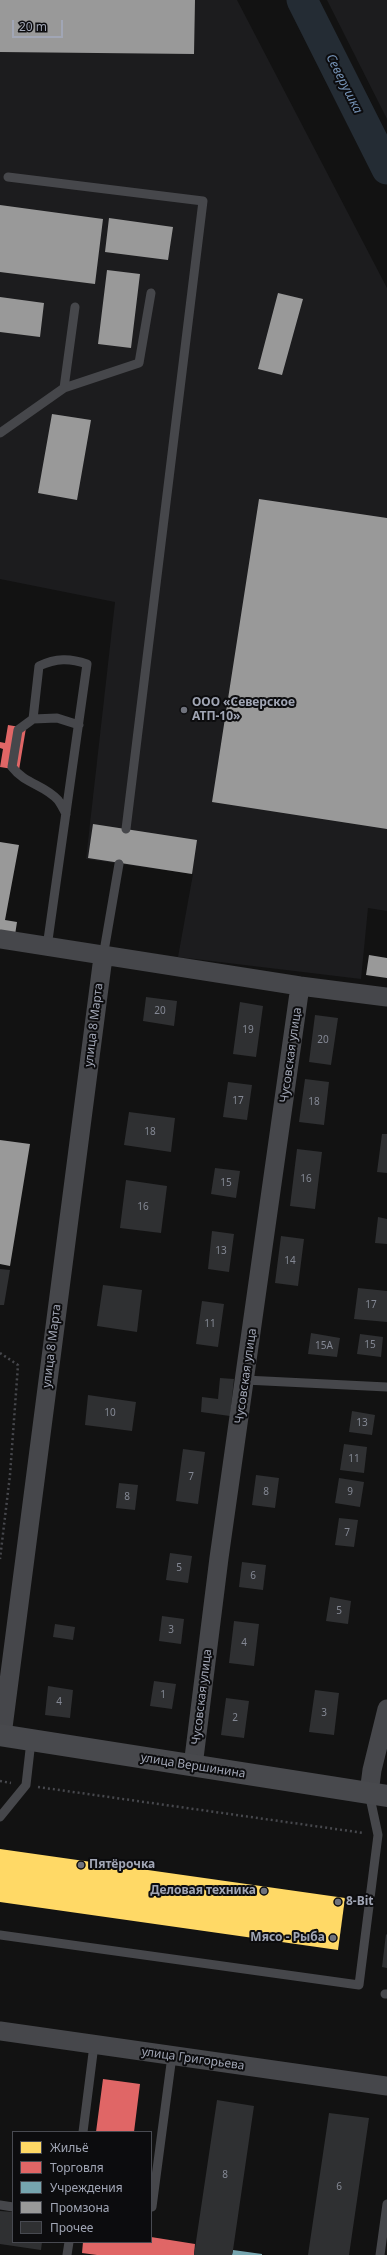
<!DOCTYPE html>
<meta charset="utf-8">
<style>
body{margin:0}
#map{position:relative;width:387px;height:2255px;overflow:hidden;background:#121212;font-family:"Noto Sans",sans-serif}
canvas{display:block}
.legend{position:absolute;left:12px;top:2131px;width:140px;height:112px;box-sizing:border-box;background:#0c0c0e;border:1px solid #484a51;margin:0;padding:5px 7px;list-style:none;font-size:12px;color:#a1a6b5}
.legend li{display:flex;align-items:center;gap:8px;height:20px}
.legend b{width:20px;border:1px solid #484a51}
.scale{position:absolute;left:12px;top:20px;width:51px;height:18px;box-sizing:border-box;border:2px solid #a1a6b5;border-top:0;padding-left:5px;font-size:12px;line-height:14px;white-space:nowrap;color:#a1a6b5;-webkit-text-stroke:3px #0c0c0e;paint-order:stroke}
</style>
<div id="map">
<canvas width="387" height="2255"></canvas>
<ul class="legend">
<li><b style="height:11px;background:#ffd966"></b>Жильё</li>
<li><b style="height:11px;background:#e06666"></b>Торговля</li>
<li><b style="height:11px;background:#76a5af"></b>Учреждения</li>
<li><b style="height:11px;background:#999"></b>Промзона</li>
<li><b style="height:11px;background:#2f3032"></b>Прочее</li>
</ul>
<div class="scale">20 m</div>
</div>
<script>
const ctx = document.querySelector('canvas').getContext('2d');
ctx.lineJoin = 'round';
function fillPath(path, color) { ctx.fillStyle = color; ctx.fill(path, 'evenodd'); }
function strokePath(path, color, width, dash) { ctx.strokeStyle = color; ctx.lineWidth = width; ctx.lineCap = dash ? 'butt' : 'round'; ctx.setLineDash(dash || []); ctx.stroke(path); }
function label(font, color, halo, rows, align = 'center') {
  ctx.font = font + ' "Noto Sans",sans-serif'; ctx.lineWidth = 4; ctx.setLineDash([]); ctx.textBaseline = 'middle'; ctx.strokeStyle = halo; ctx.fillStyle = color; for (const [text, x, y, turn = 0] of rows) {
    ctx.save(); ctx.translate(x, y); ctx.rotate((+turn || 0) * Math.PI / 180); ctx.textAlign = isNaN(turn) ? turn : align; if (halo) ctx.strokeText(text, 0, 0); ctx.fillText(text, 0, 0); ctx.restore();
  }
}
fillPath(new Path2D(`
 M0,0H237L387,288V911L368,908L361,979L178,957L193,874L86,859L115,602L0,579Z
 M327,0H387V119Z`), '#1c1c1e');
fillPath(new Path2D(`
 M0,1849L345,1898L338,1950L0,1902Z`), '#ffd966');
fillPath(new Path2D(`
 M8,725L26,728L19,770L0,767L3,749L0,748V742L5,743Z
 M103,2079L140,2084L134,2132H96Z
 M151,2237L195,2244L194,2255H97L82,2253L83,2242H151Z`), '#e06666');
fillPath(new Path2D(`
 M233,2250L262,2254V2255H232Z`), '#76a5af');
fillPath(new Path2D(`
 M0,0H195L194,54L0,52Z
 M0,205L103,219L95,284L0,272Z
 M109,218L173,227L168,260L105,252Z
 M107,270L140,274L131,348L98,344Z
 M278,293L303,299L282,375L258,369Z
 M0,297L44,303L40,337L0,332Z
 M52,414L91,420L77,500L38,493Z
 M259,499L387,518V829L212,802Z
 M93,824L197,840L192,874L88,858Z
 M0,842L19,845L5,920L17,922L15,935L0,932Z
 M369,955L387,958V978L366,975Z
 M0,1140L30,1144L10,1266L0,1264Z`), '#999');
strokePath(new Path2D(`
 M302,0L387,169`), '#242c34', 31);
fillPath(new Path2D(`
 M146,997L177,1001L174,1026L143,1021Z
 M240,1002L263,1006L256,1057L233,1054Z
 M315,1015L338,1018L331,1065L309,1062Z
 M305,1079L329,1082L324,1125L299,1122Z
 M228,1082L252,1085L247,1120L223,1117Z
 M129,1112L175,1118L171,1152L124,1145Z
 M382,1134H387V1173L377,1172Z
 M297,1149L322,1152L315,1209L290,1206Z
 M215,1168L240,1171L236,1198L211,1194Z
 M126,1180L167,1186L161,1233L120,1228Z
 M378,1217L387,1219V1244L375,1243Z
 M212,1231L234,1234L229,1272L208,1269Z
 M281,1236L304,1239L298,1286L275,1283Z
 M0,1269L10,1270L4,1305H0Z
 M103,1285L142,1290L137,1332L97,1326Z
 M358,1288L387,1291V1322L354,1319Z
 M202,1301L224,1304L218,1347L196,1344Z
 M311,1333L340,1338L337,1357L308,1354Z
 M360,1334L383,1337L381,1357L357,1354Z
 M220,1378L234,1379L230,1416L201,1412L202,1397L218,1399Z
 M88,1395L136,1402L132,1431L85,1425Z
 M352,1411L375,1415L372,1435L349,1432Z
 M344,1444L367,1447L364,1473L340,1470Z
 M183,1449L205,1452L198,1504L176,1501Z
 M256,1475L279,1478L275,1508L252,1505Z
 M339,1478L364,1482L360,1507L335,1503Z
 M119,1483L138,1485L135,1510L116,1508Z
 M339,1518L358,1520L354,1547L335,1545Z
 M170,1553L192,1556L188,1583L166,1580Z
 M242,1562L266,1565L263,1590L239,1587Z
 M330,1597L351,1601L348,1624L326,1621Z
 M162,1616L184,1619L181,1644L159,1641Z
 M234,1621L259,1624L254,1666L229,1663Z
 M55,1624L75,1627L73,1640L53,1637Z
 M154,1681L176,1684L172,1709L150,1706Z
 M48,1686L73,1690L70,1718L45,1715Z
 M315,1690L339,1693L334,1735L309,1732Z
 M226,1698L249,1701L244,1738L221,1735Z
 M386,1934L387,1935V1968L382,1967Z
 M217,2100L254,2106L233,2250L232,2255H194Z
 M329,2113L369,2118L349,2255H308Z
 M0,2211L13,2212V2242H42L41,2250L0,2244Z`), '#2f3032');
strokePath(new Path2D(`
 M0,1353L18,1365L10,1475L0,1559
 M0,1781L11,1783
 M38,1787L364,1833`), '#47484d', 2.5, [2, 3]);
strokePath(new Path2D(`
 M8,177L203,201L126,829
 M64,388L75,307
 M0,433L64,388L139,363L151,293
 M33,719L57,718L79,725
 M47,947L87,664C70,658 56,658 39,666L33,719L18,730L12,767C25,784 45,785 58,800C61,804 64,810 66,814
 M103,957L119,864
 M245,1380L387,1387
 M0,1817L26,1785L31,1741
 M0,1935L359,1985L378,1835L369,1793
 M385,1994H387
 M83,2132L94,2045
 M0,2205L13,2207
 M152,2207L172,2056
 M67,2255L69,2242
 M380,2255L387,2204`), '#46474b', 9);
strokePath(new Path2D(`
 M0,939L300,986L387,997
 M2,1735L103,957
 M193,1766L219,1558L300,986
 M369,1793L372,1770L387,1709
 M0,2031L387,2086`), '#46474b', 19);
strokePath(new Path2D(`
 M0,1735L387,1796`), '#48494d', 22);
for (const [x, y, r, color] of [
 [184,710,4,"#6f727c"],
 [81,1865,4,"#6f727c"],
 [264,1891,4,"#6f727c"],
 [338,1902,4,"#6f727c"],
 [333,1938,4,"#6f727c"]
]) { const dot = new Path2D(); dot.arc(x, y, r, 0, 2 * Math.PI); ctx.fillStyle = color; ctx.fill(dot); strokePath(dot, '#0c0c0e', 1.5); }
label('10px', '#848894', null, [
 ["20",160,1011],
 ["19",248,1030],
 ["20",323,1040],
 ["17",238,1101],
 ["18",314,1102],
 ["18",150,1132],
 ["16",306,1179],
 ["15",226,1183],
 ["16",143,1207],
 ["13",221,1251],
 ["14",290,1261],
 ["17",371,1305],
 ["11",210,1324],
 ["15",370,1345],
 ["15А",324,1346],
 ["10",110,1413],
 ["13",362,1423],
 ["11",354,1459],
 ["7",191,1477],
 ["8",266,1492],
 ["9",350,1492],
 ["8",127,1497],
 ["7",347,1533],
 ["5",179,1568],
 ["6",253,1576],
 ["5",339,1611],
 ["3",171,1630],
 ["4",244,1643],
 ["1",163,1695],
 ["4",59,1702],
 ["3",324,1713],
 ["2",235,1718],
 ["8",225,2175],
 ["6",339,2187]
]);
label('bold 12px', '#a1a6b5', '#0c0c0e', [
 ["ООО «Северское",192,703],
 ["АТП-10»",192,717],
 ["Пятёрочка",89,1865],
 ["Деловая техника",256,1891,"right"],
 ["8-Bit",346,1902],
 ["Мясо - Рыба",325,1938,"right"]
], 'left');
label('12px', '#a1a6b5', '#0c0c0e', [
 ["улица 8 Марта",94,1025,-83],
 ["Чусовская улица",291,1055,-82],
 ["улица 8 Марта",52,1346,-83],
 ["Чусовская улица",246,1376,-82],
 ["Чусовская улица",202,1697,-83],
 ["улица Вершинина",193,1766,9],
 ["улица Григорьева",193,2059,8]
]);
label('italic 13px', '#7491b4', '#0c0c0e', [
 ["Северушка",344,84,63]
]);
</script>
